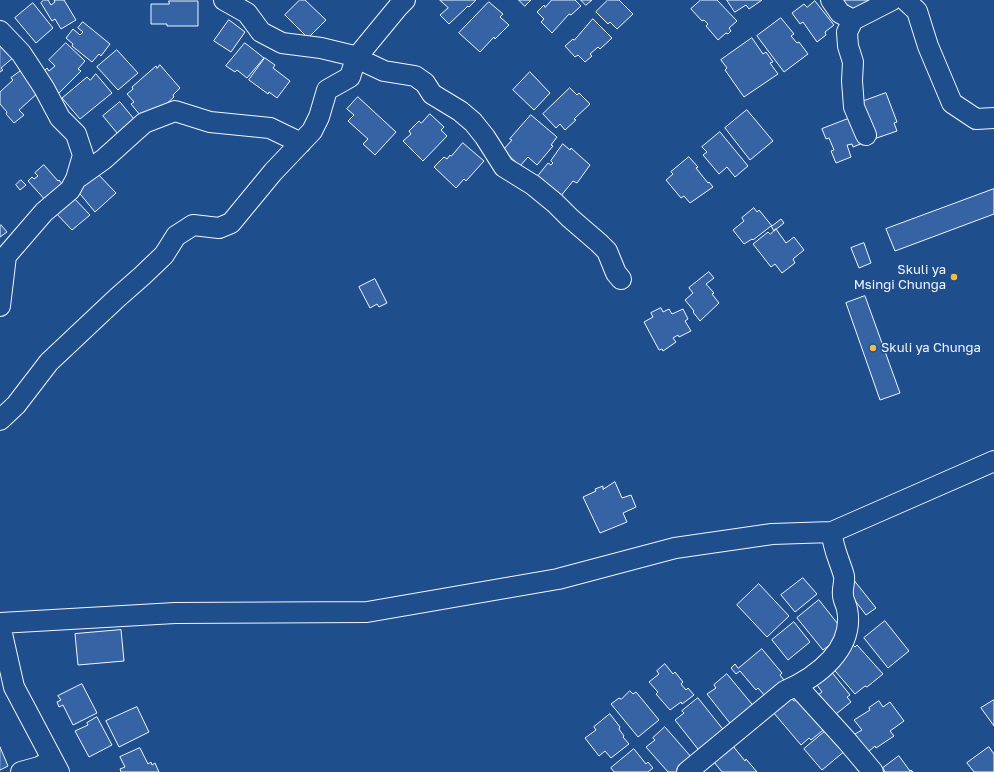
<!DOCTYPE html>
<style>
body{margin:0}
canvas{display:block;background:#1f4e8c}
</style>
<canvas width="994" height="772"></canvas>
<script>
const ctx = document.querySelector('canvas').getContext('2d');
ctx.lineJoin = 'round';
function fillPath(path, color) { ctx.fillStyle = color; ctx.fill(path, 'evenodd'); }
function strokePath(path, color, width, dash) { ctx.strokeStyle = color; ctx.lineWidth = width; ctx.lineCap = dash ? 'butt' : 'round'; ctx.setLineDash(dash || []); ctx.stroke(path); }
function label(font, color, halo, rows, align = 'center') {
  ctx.font = font + ' "Golos Text",sans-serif'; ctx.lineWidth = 3; ctx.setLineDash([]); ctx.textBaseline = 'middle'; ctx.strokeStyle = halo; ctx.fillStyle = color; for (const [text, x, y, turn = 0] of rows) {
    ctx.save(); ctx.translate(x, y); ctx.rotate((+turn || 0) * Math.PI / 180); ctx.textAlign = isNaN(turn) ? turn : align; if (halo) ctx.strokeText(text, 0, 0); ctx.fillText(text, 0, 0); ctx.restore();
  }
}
const building = new Path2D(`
 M44,0H48L51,5L55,2L54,0H64L76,20L61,29L55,19L52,21L41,3Z
 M300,0H305L326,20L308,38L285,15Z
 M440,0H476L469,7L468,6L449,24L440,15L448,8Z
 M519,0H531L525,6Z
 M552,0H575L581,6L571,15L569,14L552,33L541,22L544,19L537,12L544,5L545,7Z
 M581,0H592L586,5Z
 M608,0H619L633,14L617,29L610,22L608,24L596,12Z
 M701,0H717L737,21L729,28L731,31L728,34L726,33L718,40L706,26L708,24L704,20L702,21L691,9Z
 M727,0H762L749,9L746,5L735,12Z
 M841,0H870L872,3L853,16Z
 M169,1H198V26H167V24H151V4H169Z
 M815,1L834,25L825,32L826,35L817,42L803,22L800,24L792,13L804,4L807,7Z
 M489,2L503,14L500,17L509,25L495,39L494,37L480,52L459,33Z
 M33,3L53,28L36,43L15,18Z
 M781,18L794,34L791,36L797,43L799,42L808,54L784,72L757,36Z
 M593,19L612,38L600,49L598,47L590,54L592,56L585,62L578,55L575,57L565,46L573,39L574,40Z
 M229,20L245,32L231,52L214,41Z
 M83,22L110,44L101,56L99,54L92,62L72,46L73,44L66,38L73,29L80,35L83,32L78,28Z
 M752,38L763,54L766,52L773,62L770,63L778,74L744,97L725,70L727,68L721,60Z
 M0,41L14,57L1,68L3,70L0,72Z
 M66,43L85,61L78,69L81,71L58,94L39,76L47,68L49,71L55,66L49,60Z
 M245,43L264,58L247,78L237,70L235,72L226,66Z
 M117,50L138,73L118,90L97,67Z
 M265,58L275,65L273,68L290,81L277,98L269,92L268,94L249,80Z
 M160,65L180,88L173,95L174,97L155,114L144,120L131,104L134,102L127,94L133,89L132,87L156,66L157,68Z
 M22,70L40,91L19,110L24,115L14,123L6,114L7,112L0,104V92L13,80L11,78Z
 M530,72L550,93L534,110L513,90Z
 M96,74L112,93L80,119L62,98L87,77L90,80Z
 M570,88L577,95L579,93L590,104L574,119L576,120L565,130L560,124L556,128L543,114Z
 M886,93L897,122L894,123L897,131L871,140L856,104Z
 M358,97L396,132L375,155L363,144L368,139L348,121L354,115L347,109Z
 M120,102L139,125L122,139L103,116Z
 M747,110L773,141L750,160L725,128Z
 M430,114L444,127L441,130L447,136L423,161L403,141L411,134L409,131L419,121L421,123Z
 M531,115L557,137L551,145L553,146L537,165L528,157L520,166L503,150L512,140L510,139Z
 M853,117L863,143L853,147L852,144L847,145L851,157L836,163L831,151L834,150L829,138L826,139L822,129Z
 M720,132L748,166L735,177L727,167L719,174L703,155L707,152L702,147Z
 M463,143L484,161L466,181L464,179L456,188L434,167L444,157L447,159L450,155L451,156Z
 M563,144L570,150L571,148L590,165L577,183L573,181L560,197L536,178L548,163L551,165L553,163L551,161Z
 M689,157L698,167L696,168L708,183L709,182L713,187L690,203L684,196L681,198L666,180L673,174L671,172Z
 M44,165L58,181L59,180L66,189L48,203L28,181L32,177L34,179L38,176L35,173Z
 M96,172L116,193L95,212L76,189Z
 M21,180L26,185L20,190L16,185Z
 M994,189V214L895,251L886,229Z
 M70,194L90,215L72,230L53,210Z
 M754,208L757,212L759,210L772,226L781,219L784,223L774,231L771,226L753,240L752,239L744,244L733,230L744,221L742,218Z
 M1,225L7,232L0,237V226Z
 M776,229L786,243L794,237L804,250L793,259L795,263L782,273L775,264L771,267L753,244L768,232L770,234Z
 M864,243L871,263L859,268L851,248Z
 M709,272L714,278L706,284L714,293L712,294L719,303L700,321L693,312L694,311L685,300L693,293L689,288Z
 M375,279L387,303L379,307L377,304L370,308L359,287Z
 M865,296L900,393L880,400L846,303Z
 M661,308L663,312L669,309L672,314L683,309L688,319L685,321L691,331L679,337L678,335L673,338L676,342L663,351L662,349L659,350L644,322L653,317L651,313Z
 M615,482L622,498L631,495L636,507L623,513L627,522L600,533L583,497L596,491L595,489L603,486V489Z
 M803,578L817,594L795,612L781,595Z
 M853,579L876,608L866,615L844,586Z
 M759,584L789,616L767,637L737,605Z
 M819,600L845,633L823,650L797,618Z
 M885,621L909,651L888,668L864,638Z
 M794,622L810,642L788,660L772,640Z
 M121,630L124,661L78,665L75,634Z
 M853,645L855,647L857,645L883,674L867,687L865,686L855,694L830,665Z
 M762,649L782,673L780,675L784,680L765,696L758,688L756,690L740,671L736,674L731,668L735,664L738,668Z
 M665,664L673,674L675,672L683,682L681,684L686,690L688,688L694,695L682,704L681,702L670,710L656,694L658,692L649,682L659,674L657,671Z
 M830,670L850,695L847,697L851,702L831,718L815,697L822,692L815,682Z
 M727,674L756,709L733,727L707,694L716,688L714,685Z
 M82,684L97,713L73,725L63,705L59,707L57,702L61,700L58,696Z
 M630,691L633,694L636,692L659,720L638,737L611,704L619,698L621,699Z
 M801,695L827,727L811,740L809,738L801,745L773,712L791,698L794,701Z
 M698,698L726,733L701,753L675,720L684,713L682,711Z
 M994,700V726L981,708Z
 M879,701L883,707L890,702L904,721L890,731L894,736L876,748L875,746L868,752L855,734L862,730L854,720L870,710L869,708Z
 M137,707L149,732L119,747L106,721Z
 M610,714L620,727L619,729L624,736L623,737L629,744L611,758L605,751L599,756L585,738L596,730L594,727Z
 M97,717L112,745L89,757L75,731L88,725L87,723Z
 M665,727L692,758L676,772H668L646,747L655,740L653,738Z
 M828,729L846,750L822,770L804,749Z
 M733,746L745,761L746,759L757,772H722L714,762Z
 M0,747L8,766L0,770Z
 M989,747L994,754V772H974L967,763Z
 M140,748L148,764L151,762L152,765L155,763L159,772H121L120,769L125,767L120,757Z
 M634,749L646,764L648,762L653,768L648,772H614L611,768Z
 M899,756L910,771L911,770L913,772H885L883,768Z`);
fillPath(building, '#3563a3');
strokePath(building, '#f2f6ff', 1);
const minor = new Path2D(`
 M224,0L247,13L261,32L282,43L321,48L350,55L384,71L415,76L425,83L432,94L460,111L473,122L485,137L504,167L533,185L555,203L570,218L599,243L607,251L616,273L621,279
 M831,0L840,13L853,20L892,0
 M905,0L917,11L928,46L952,103L976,119L994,118
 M853,20L847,32L848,46L853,62L852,81L854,107L866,135
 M0,31L21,53L44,88L60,118L76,134L83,155L76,179
 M0,306L6,256L44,212L70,190L76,179L104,159L144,123L175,111L210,122L270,128L301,143
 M0,420L16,405L49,362L117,298L142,276L164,255L176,236L193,225L219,228L231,223L273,172L312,131L319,117L327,90L350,77L356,58L398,7L405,0
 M0,623L175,613L367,612L558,579L675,548L772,534L832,532L994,461
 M0,625L14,687L59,772
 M797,686L847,741L873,772
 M21,772L39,767L52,760
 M687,772L785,691C817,677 855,649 847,609C846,604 843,600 843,595C842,588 845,583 844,576C840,561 832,547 832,532`);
strokePath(minor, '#f2f6ff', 22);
strokePath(minor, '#1f4e8c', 20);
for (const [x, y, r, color] of [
 [954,277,4,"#ffb74d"],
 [873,348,4,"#ffb74d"]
]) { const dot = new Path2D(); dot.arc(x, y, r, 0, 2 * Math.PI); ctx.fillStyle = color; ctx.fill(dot); strokePath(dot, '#1f4e8c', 1.5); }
label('13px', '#f2f6ff', '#1f4e8c', [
 ["Skuli ya",946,270],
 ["Msingi Chunga",946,285],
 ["Skuli ya Chunga",881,348,"left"]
], 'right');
</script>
